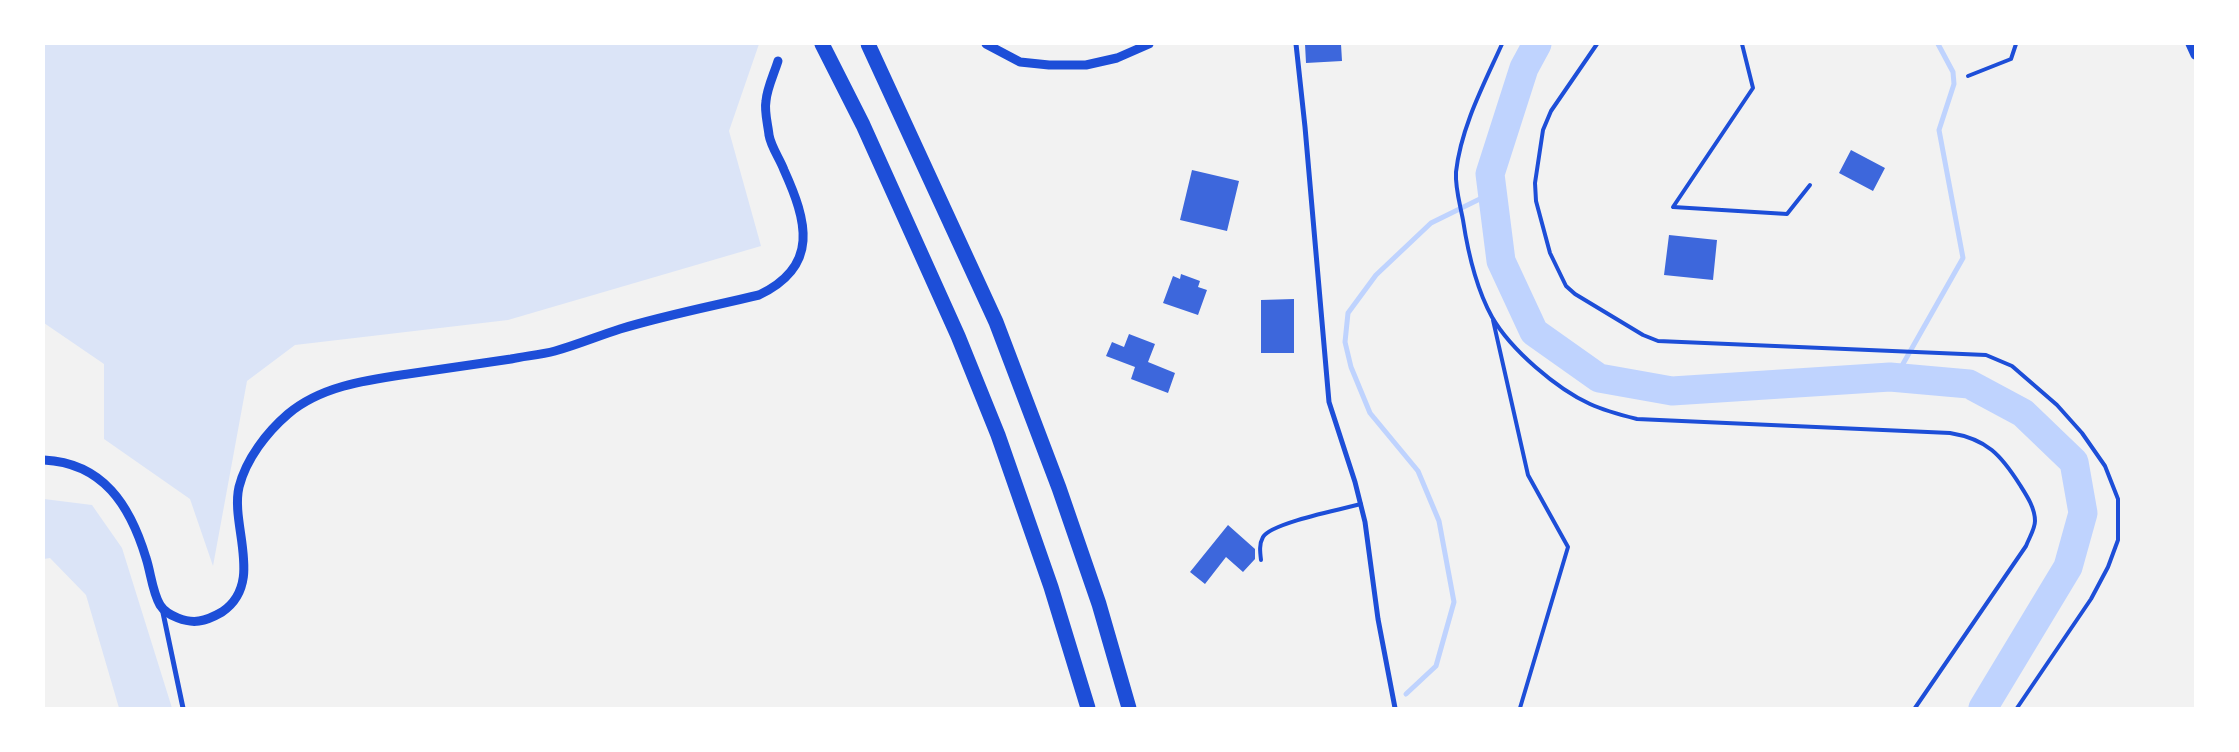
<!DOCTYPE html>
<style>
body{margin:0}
#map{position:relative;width:2239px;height:752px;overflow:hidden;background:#f2f2f2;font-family:"Alegreya Sans",sans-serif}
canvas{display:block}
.frame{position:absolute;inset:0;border:45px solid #fff;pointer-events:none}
</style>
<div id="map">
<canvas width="2239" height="752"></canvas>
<div class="frame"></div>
</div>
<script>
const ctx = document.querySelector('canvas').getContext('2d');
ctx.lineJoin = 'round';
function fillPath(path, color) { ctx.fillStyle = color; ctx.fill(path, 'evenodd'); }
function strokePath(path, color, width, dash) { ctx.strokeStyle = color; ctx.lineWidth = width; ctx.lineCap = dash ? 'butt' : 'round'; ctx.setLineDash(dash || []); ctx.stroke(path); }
fillPath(new Path2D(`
 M44,44H759L729,131L761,246L508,320L295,345L247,381L213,566L190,499L104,439V364L44,323Z
 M44,499L92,505L122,548L172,708H119L86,595L50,558L44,559Z`), '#dbe4f7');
strokePath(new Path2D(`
 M1895,378L1963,258L1939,130L1954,84L1953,72L1938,44
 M1406,694L1436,666L1454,602L1439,521L1418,471L1370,413L1351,367L1345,342L1348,313L1376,275L1431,223L1492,193`), '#bfd3fe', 5);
strokePath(new Path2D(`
 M1537,44L1524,68L1490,174L1501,261L1534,332L1599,378L1672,391L1890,377L1969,384L2023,413L2074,462L2083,513L2068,567L1983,708`), '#bfd3fe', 29);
fillPath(new Path2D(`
 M1305,44H1341L1342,61L1306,63Z
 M1851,150L1885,168L1873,191L1839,173Z
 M1192,170L1239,181L1227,231L1180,220Z
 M1669,235L1717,240L1713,280L1664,275Z
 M1181,274L1200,281L1198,287L1207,290L1198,315L1163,303L1173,276L1180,279Z
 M1294,299V353H1261V300Z
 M1129,334L1155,344L1148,362L1175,373L1168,393L1131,379L1135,367L1106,356L1112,342L1124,347Z
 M1228,525L1255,549V559L1243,572L1226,557L1205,584L1190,572Z`), '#3d67dc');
strokePath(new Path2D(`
 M1502,44C1484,84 1461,127 1456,172C1455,188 1460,204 1463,220C1468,253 1476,288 1492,317C1511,350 1557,389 1590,404C1605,411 1621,415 1637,419L1950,433C1987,439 2001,455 2020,485C2027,496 2035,508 2035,521C2035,529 2029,538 2026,546L1915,708
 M1597,44L1551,111L1543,130L1535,183L1536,201L1550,253L1566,286L1575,294L1643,335L1658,341L1986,355L2012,366L2057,405L2082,433L2105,466L2118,499V540L2108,567L2091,599L2017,708
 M1742,44L1753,88L1673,207L1787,214L1810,185
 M1968,76L2011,59L2016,44
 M1493,320L1528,475L1568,547L1520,708
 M1261,560C1260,552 1259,544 1263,537C1271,523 1342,509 1361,504`), '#1d4ed8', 4);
strokePath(new Path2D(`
 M1296,44L1305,127L1329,402L1355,482L1365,522L1378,619L1395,708
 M162,608L183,708`), '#1d4ed8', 5);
strokePath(new Path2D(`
 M986,44L1020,62L1049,65H1086L1117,58L1149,44
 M2190,44L2195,55
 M44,460C103,463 130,505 146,558C151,573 152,591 160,605C167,616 187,623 199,621C207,620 215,616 222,612C265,583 230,526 239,487C246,459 267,432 288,414C321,386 367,380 408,374C443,369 477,364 511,359C525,356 540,355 555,351C577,345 598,336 620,329C666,315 713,306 759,295C820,266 807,221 784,170C780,159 771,147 769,135C768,125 764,111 766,101C767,88 774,74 778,61`), '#1d4ed8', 9);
strokePath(new Path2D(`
 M822,44L863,125L958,336L998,435L1051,587L1088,708
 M868,44L996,322L1059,488L1099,604L1129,708`), '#1d4ed8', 15);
</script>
